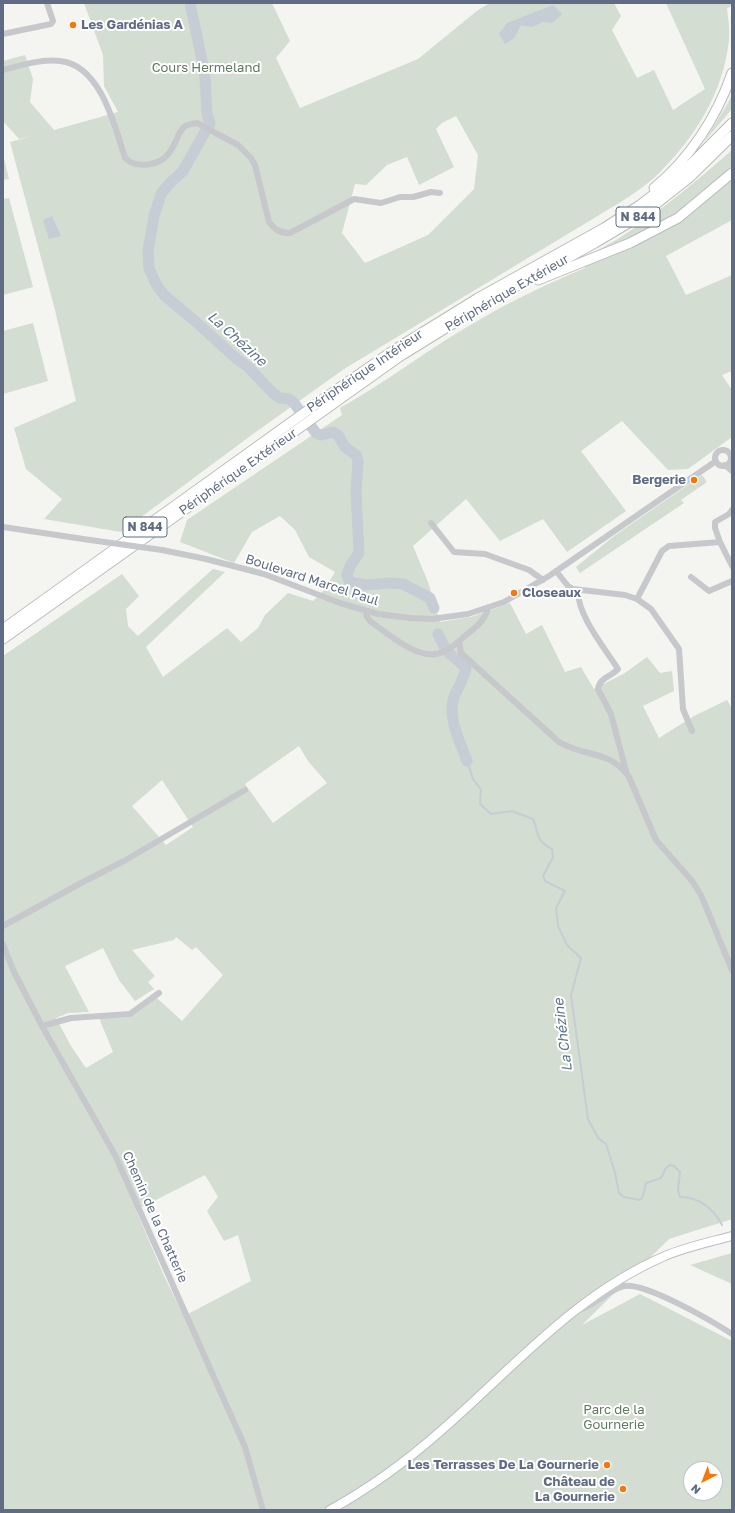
<!DOCTYPE html>
<meta charset="utf-8">
<style>
body{margin:0}
#map{position:relative;width:735px;height:1513px;overflow:hidden;background:#f4f5f0;font-family:"Golos Text",sans-serif}
canvas{display:block}
.frame{position:absolute;inset:0;border:4px solid #606c84;pointer-events:none}
.north{position:absolute;left:683px;top:1461px;width:40px;height:40px;box-sizing:border-box;background:#fff;border:1px solid #bfc4ce;border-radius:50%;rotate:222deg;font-size:11px;font-weight:700;line-height:16px;text-align:center;color:#606c84}
.north::after{content:'';display:block;margin:auto;width:14px;height:18px;background:#f5780f;clip-path:polygon(50% 0,100% 100%,50% 72%,0 100%)}
</style>
<div id="map">
<canvas width="735" height="1513"></canvas>
<div class="frame"></div>
<div class="north">N</div>
</div>
<script>
const ctx = document.querySelector('canvas').getContext('2d');
ctx.lineJoin = 'round';
function fillPath(path, color) { ctx.fillStyle = color; ctx.fill(path, 'evenodd'); }
function strokePath(path, color, width, dash) { ctx.strokeStyle = color; ctx.lineWidth = width; ctx.lineCap = dash ? 'butt' : 'round'; ctx.setLineDash(dash || []); ctx.stroke(path); }
function label(font, color, halo, rows, align = 'center') {
  ctx.font = font + ' "Golos Text",sans-serif'; ctx.lineWidth = 4; ctx.setLineDash([]); ctx.textBaseline = 'middle'; ctx.strokeStyle = halo; ctx.fillStyle = color; for (const [text, x, y, turn = 0] of rows) {
    ctx.save(); ctx.translate(x, y); ctx.rotate((+turn || 0) * Math.PI / 180); ctx.textAlign = isNaN(turn) ? turn : align; if (halo) ctx.strokeText(text, 0, 0); ctx.fillText(text, 0, 0); ctx.restore();
  }
}
fillPath(new Path2D(`
 M84,3H272L290,41L276,58L300,108L418,59L478,10L490,3H614L621,16L612,30L637,78L654,70L673,110L705,89L666,3H732V6L727,8C728,18 730,29 729,39C724,93 693,141 654,178C645,186 634,193 624,200L344,369L253,434L121,532L44,519L62,499L26,469L14,428L76,401L55,310L10,142L32,136L19,139L3,121V61L25,55L33,79L30,102L54,130L118,112L104,86L103,55ZM456,116L478,155L474,189L428,235L365,263L342,233L355,184L366,185L387,165L407,157L419,185L454,167L436,129L442,123Z
 M732,94V109L704,142L728,103Z
 M732,150V220L666,256L686,295L732,275V371L722,375L732,390V437L688,469L668,470L622,421L581,451L626,511L567,552L543,519L500,541L466,499L413,546L428,582L440,622L471,617L510,603L526,634L542,625L565,672L581,667L594,689L625,673L647,657L660,673L672,671L674,691L643,706L659,738L694,716L727,700L732,709V1219L669,1239L582,1325L640,1294L732,1341V1510H3V656L122,574L139,596L126,609L128,626L138,636L213,569L225,572L146,647L163,677L227,628L241,642L258,628L265,615L288,593L313,601L324,590L335,572L309,557L295,530L280,516L252,532L234,563L180,542L187,520L342,415L340,408C388,381 431,347 479,320C513,300 549,283 585,268L581,259C594,252 608,245 621,237C660,211 697,181 732,150ZM299,746L308,761L327,783L273,823L245,784ZM162,780L193,827L166,845L132,806ZM176,937L192,950L196,947L223,975L182,1021L157,998L131,1017L99,1018L113,1052L86,1068L71,1046L56,1018L68,1013L89,1012L65,966L103,948L119,980L135,1001L154,989L148,982L155,976L132,950L174,940ZM205,1175L218,1197L207,1211L224,1241L238,1235L251,1281L184,1316L164,1276L136,1210ZM691,1469H715V1493H691Z
 M3,155L9,179L3,180Z
 M9,198L33,287L3,295V199Z
 M33,323L48,381L3,394V331Z
 M702,475L707,482L681,500L684,503L580,573L576,567L614,536Z
 M732,1253V1284L690,1265Z`), '#d3ddd1');
fillPath(new Path2D(`
 M553,5L562,14L552,23L543,22L532,27L521,25L514,38L505,44L499,34L507,23Z
 M52,216L61,236L49,239L43,220Z`), '#c6cdd4');
strokePath(new Path2D(`
 M467,761L473,779L481,790L480,804L491,814L512,811L533,819C539,834 536,841 552,849L553,857L543,876L545,881L565,891L556,908L558,926L567,945L581,958L571,995L588,1119L598,1138L606,1144L615,1173L619,1193L624,1197L640,1200L643,1196L646,1183L661,1178L666,1168L670,1165L674,1166L680,1172L678,1190L680,1197C699,1197 714,1209 722,1225
 M732,1254V1255`), '#c6cdd4', 2);
strokePath(new Path2D(`
 M190,3L200,51L205,77L207,114L210,123L183,171L169,184L161,194L154,216L148,251L149,268L156,284L164,295L195,321L238,360L247,366L273,393L280,398L289,399L294,403L316,433L321,435L333,432L338,435L345,447L356,455L358,461L356,491L359,553L350,566L347,575L350,582L365,585L390,583L403,584L430,598L434,608
 M438,634L445,648
 M448,652L466,668C464,679 458,687 454,697C447,717 460,742 467,761`), '#c6cdd4', 11);
const major = new Path2D(`
 M330,1510C370,1488 408,1460 443,1429C514,1367 576,1294 665,1256C686,1247 710,1242 732,1236`);
const highway = new Path2D(`
 M654,188C690,158 717,117 732,73
 M538,280L630,243L678,218L732,173
 M3,629L329,395L394,350L478,298L604,228L640,205L684,171L732,123
 M3,639L399,357L488,302L595,243L642,215L689,178L732,136`);
strokePath(major, '#babcc1', 10);
strokePath(highway, '#b9bbbe', 11);
strokePath(new Path2D(`
 M3,34L51,24L53,21L47,3
 M3,70C21,65 41,59 60,61C101,65 115,127 125,158C136,169 160,166 169,153C175,146 177,135 183,128C186,124 192,124 197,123L238,145L251,158L255,165L269,222C275,230 280,233 290,233L354,199L381,203L400,197H413L431,192L440,193
 M715 458a8 8 0 1 1 16 0a8 8 0 1 1-16 0Z
 M725,465L732,471
 M431,523L454,552L485,554L529,570L543,580
 M3,527L90,540
 M720,542L715,528V522L729,514L732,510
 M162,550L206,559L264,574L340,603L378,614L410,618L432,619L468,614L504,602L549,576L716,461
 M556,571L568,586L573,589L625,595L637,599L651,609L679,649L683,709L692,731
 M691,577L709,591L732,581
 M578,590C577,615 604,647 618,669C611,677 600,677 598,689L611,714L626,771
 M637,599L662,551L669,546L720,542L732,566
 M366,612L367,617L370,621C387,633 415,658 436,654C447,652 457,643 465,636C475,628 485,621 488,608
 M459,641L461,653L559,742C586,758 609,749 629,777L656,840L692,881L701,895L732,970
 M3,926L81,883L124,861L245,790
 M3,944L14,972L42,1026L115,1155L245,1447L263,1510
 M42,1026L71,1018L130,1014L159,993
 M578,1310C595,1306 609,1289 624,1286C645,1282 712,1321 732,1334`), '#c6c8cc', 6);
strokePath(major, '#fff', 8);
strokePath(highway, '#fff', 9);
strokePath(new Path2D(`
 M90,540L162,550`), '#c6c8cc', 6);
for (const [x, y, r, color] of [
 [73,25,4,"#f5780f"],
 [694,480,4,"#f5780f"],
 [514,593,4,"#f5780f"],
 [607,1465,4,"#f5780f"],
 [623,1489,4,"#f5780f"]
]) { const dot = new Path2D(); dot.arc(x, y, r, 0, 2 * Math.PI); ctx.fillStyle = color; ctx.fill(dot); strokePath(dot, '#fff', 1.5); }
for (const [x, y, w] of [
 [638,217,44],
 [145,527,44]
]) { const box = new Path2D(); box.roundRect(x - w / 2, y - 10, w, 20, 3); ctx.fillStyle = '#fff'; ctx.fill(box); strokePath(box, '#606c84', 1); }
label('bold 12px', '#606c84', null, [
 ["N 844",638,217],
 ["N 844",145,527]
]);
label('bold 13px', '#606c84', '#fff', [
 ["Les Gardénias A",81,25,"left"],
 ["Bergerie",686,480],
 ["Closeaux",522,593,"left"],
 ["Les Terrasses De La Gournerie",599,1465],
 ["Château de",615,1482],
 ["La Gournerie",615,1497]
], 'right');
label('13px', '#607b60', '#fff', [
 ["Cours Hermeland",206,68],
 ["Parc de la",614,1410],
 ["Gournerie",614,1425]
]);
label('13px', '#606c84', '#fff', [
 ["Périphérique Extérieur",507,293,-30],
 ["Périphérique Intérieur",365,371,-34],
 ["Périphérique Extérieur",238,472,-35],
 ["Boulevard Marcel Paul",312,580,18],
 ["Chemin de la Chatterie",155,1217,66]
]);
label('italic 14px', '#607589', '#fff', [
 ["La Chézine",237,339,42],
 ["La Chézine",563,1035,-97]
]);
</script>
